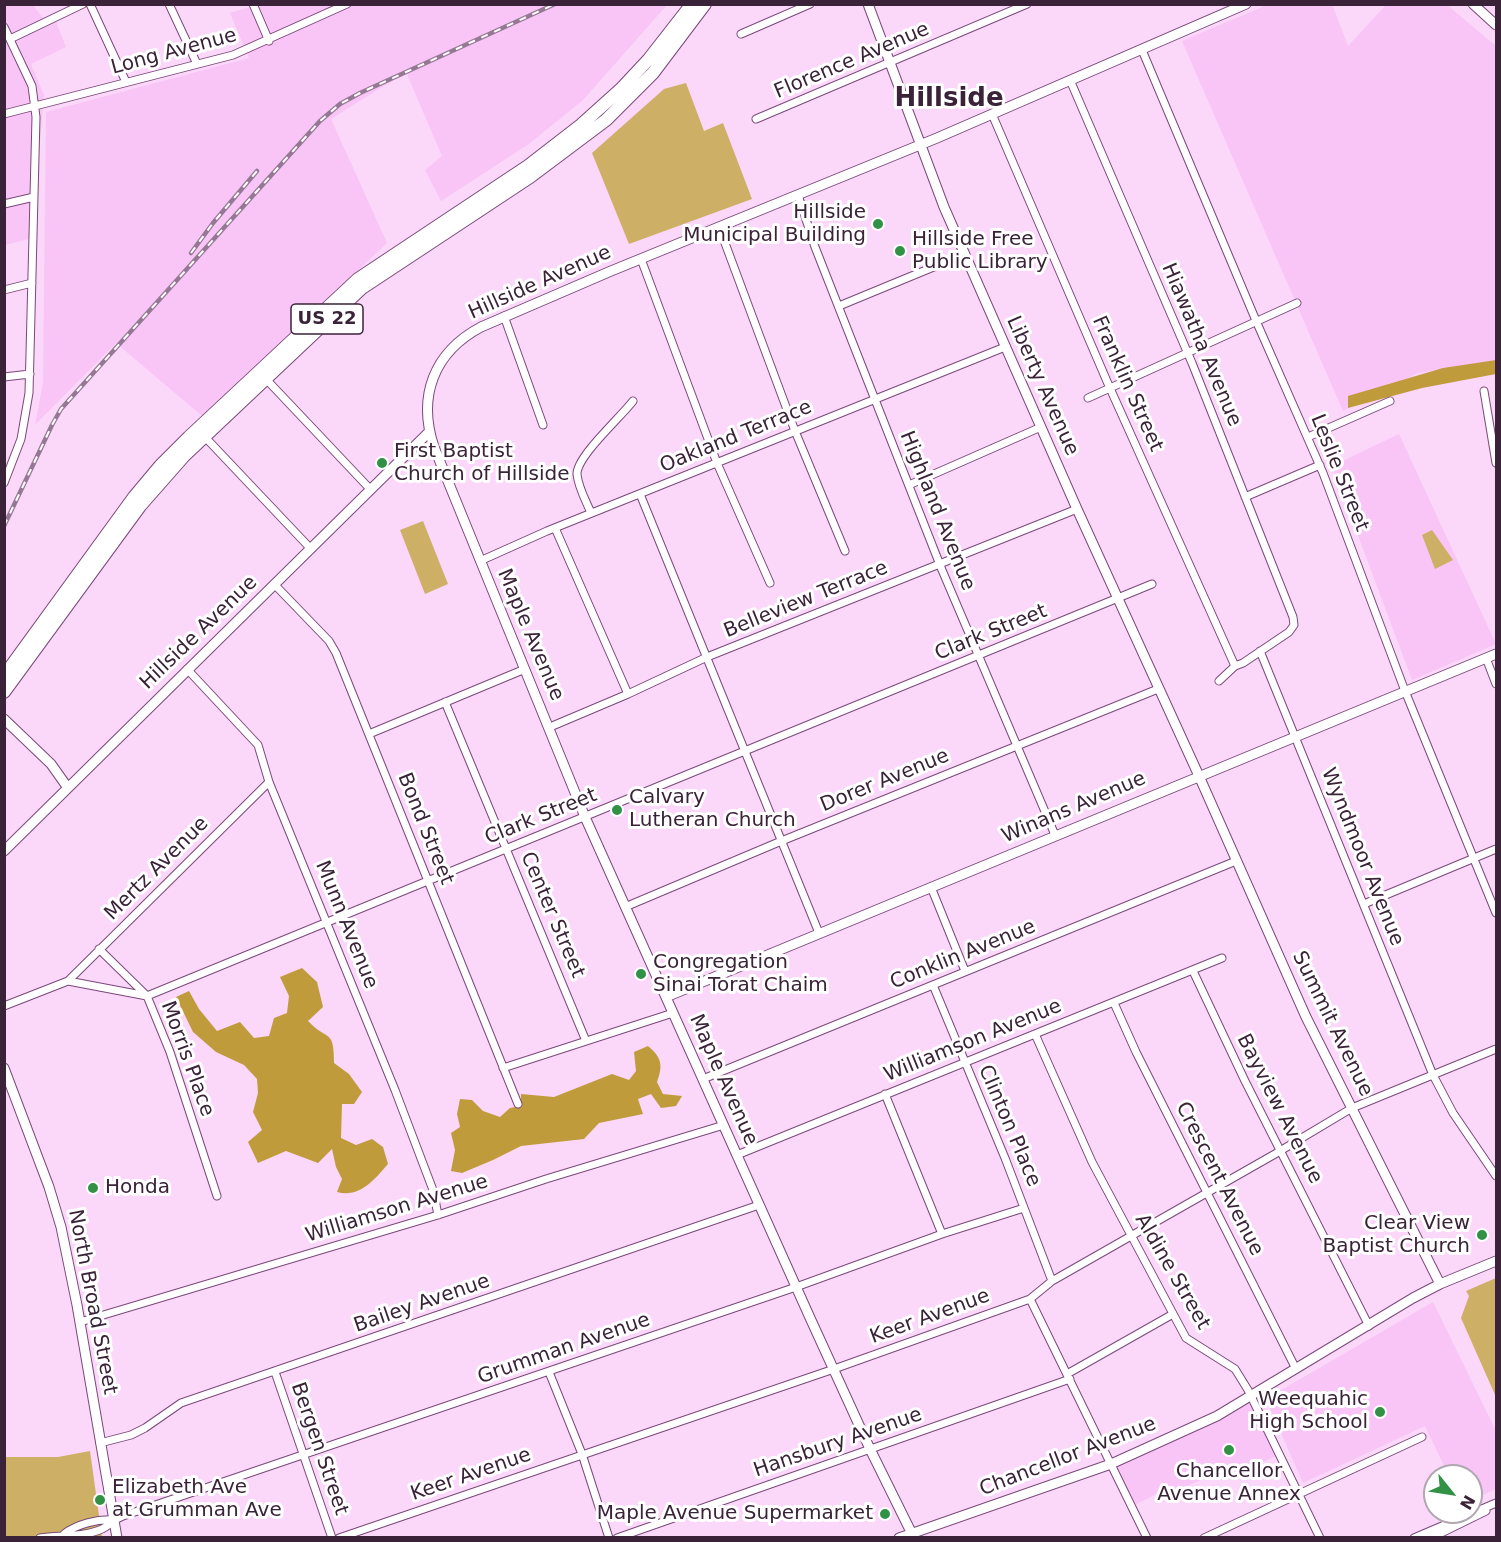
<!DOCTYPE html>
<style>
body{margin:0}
#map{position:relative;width:1501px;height:1542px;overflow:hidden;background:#fbd7f9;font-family:"DejaVu Sans",sans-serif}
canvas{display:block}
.frame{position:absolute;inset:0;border:6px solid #3a2339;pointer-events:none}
.north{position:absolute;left:1423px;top:1464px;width:60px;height:60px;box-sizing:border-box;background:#fff;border:2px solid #b0a7b0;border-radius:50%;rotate:120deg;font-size:16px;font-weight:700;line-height:24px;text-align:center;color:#3a2339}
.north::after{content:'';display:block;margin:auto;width:21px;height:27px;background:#319246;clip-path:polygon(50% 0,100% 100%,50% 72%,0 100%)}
</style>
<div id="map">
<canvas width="1501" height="1542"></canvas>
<div class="frame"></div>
<div class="north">N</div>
</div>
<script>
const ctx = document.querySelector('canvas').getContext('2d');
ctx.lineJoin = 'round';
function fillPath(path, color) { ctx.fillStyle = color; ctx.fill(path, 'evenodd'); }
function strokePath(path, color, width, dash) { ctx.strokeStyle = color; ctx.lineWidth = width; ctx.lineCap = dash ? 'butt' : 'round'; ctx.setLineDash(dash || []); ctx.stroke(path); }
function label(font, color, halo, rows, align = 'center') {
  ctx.font = font + ' "DejaVu Sans",sans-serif'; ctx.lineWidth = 6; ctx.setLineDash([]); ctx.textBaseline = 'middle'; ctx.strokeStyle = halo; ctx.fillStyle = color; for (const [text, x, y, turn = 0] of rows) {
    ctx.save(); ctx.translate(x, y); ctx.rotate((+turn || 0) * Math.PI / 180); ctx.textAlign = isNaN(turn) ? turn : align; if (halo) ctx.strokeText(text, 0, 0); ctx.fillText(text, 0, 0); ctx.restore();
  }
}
fillPath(new Path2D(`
 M1332,4L1348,46L1386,5L1446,4L1496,46V360L1418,373L1343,411L1182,41L1267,5Z
 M4,5H33L43,18L53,14L66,47L31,64L44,95L32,238L5,245Z
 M256,5H667L583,100L529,144L441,201L425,170L442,156L406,72L331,119L387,243L202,416L116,343L35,425L43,383L46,112L249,58L230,13Z
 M1399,434L1496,644L1412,680L1332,466Z
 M1433,1302L1496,1431V1489L1471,1500V1476H1449L1425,1426L1303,1483L1266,1399Z
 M1251,1396L1279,1455L1242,1471L1238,1464L1168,1494L1165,1490L1128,1508L1107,1468Z`), '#f8c5f6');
fillPath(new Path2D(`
 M686,83L704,131L723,123L752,199L629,244L592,153L664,89Z
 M423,521L448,584L425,594L400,530Z
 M1432,530L1453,560L1435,569L1422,535Z
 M1496,1278V1397L1461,1318L1469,1296L1466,1291Z
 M90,1451L102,1537H5L4,1457H58Z`), '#cdaf66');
fillPath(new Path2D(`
 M1496,360V374L1422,388L1348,408V396L1443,368Z
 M302,968L317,982L323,1007L308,1021C328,1042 334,1028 334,1063L349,1074L362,1092L354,1104H342L341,1138L356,1145L372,1139L383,1147L388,1164C374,1180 360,1198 337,1192L342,1179L336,1167L332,1149L318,1163L286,1151L258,1163L248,1142L262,1130L253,1112L258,1093L257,1079L244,1065L216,1052L193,1032L176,997L189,991L199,1009L217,1031L240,1022L254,1038L269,1036L274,1018L287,1013L289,996L280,977Z
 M648,1046C662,1058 663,1065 657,1082L663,1094L682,1096L676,1106L661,1108L651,1094L638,1099L643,1114L599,1123L584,1139L521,1146L493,1160L462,1173L451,1171L455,1150L451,1133L460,1127L457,1114L460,1099L472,1100L483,1111L500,1117L510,1108L521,1106V1094L554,1097L612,1074L629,1080L636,1071L634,1052Z`), '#c09b3b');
const street = new Path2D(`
 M90,4L126,82
 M169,4L197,64
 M253,4L269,41
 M4,27L32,86L36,117L29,393L21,439L4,483
 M741,34L810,4
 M10,39L83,4
 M1142,50L1257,323L1323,473L1405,691L1496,913
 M1070,80L1192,363L1293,617L1294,625L1289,632L1243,663L1235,666L1219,681
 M4,114L233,55L347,4
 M992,114L1109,386L1235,666
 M756,119L1027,4
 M798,195L815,247L942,570L1055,835
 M4,204L34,197
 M719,227L795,431L845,551
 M641,259L717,463L770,583
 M4,290L32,283
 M839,306L965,254
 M504,316L543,425
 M4,377L30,374
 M265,378L371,490
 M1484,391L1496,463
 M1088,398L1297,303
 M204,436L311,549
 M1308,437L1390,401
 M909,485L1041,427
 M640,494L819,933
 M1245,497L1320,465
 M591,513C586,501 578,487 577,474C577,456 620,418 633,401
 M555,528L628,694
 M480,561L547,531L1005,347
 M274,584L329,641L336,653L518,1104
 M1260,651L1433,1075L1453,1113L1496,1176
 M1486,658L1496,684
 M187,669L258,745L269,782L395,1090L433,1190L438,1215
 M445,702L586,1041
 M550,727L628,694L707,657L1077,509
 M369,734L525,669
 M931,887L965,971
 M1364,904L1496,849
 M625,907L779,842L1158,689
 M99,949L147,996L170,1052L217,1196
 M1193,971L1245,1081L1369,1326
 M68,981L269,782
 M933,985L1005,1158L1052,1281
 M1114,1003L1136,1052L1296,1369
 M4,1006L68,981L147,996L1152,584
 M1035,1034L1092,1162L1186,1338L1235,1369L1248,1390L1320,1538
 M503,1068L673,1013
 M703,1079L1236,861
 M885,1094L942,1234
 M737,1155L1222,958
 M1030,1299L1147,1538
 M80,1322L438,1215L546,1179L724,1125
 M275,1372L332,1538
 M549,1372L582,1454L609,1538
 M1067,1374L1173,1314
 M100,1443L131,1435L145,1428L181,1403L759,1205
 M64,1534C77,1524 97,1519 114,1520
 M40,1538C59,1535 85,1537 102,1529C110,1525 115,1519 123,1516L796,1287L942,1234L1024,1208
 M339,1538L834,1369L1030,1299L1052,1281L1275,1154L1352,1108L1496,1049
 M617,1538L1070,1379
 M1204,1538L1422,1437
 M1414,1538L1496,1503
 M1431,1538L1486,1511`);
const secondary = new Path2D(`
 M868,4L944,207L1077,509L1199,776L1306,1017L1440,1284
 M1473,4L1496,25
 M4,719L51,764L68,788
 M4,851L429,432
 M666,997L1496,654
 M4,1068L49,1187L61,1227L77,1305L117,1538
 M899,1538L1111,1464L1217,1416L1413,1298L1440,1284L1496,1261
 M914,1538L870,1449L811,1320L585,817L434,447C417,396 434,352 481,327L611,271L937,138L1246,4`);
const highway = new Path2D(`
 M4,676L134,497L160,466L189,437L358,279L528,166L581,125L621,89L649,59L692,4
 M4,692L140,506L184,456L362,288L530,177L606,120L653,73L705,4`);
strokePath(street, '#7b487a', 9);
strokePath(secondary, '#7b487a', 11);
strokePath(highway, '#7b487a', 14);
strokePath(street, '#fff', 7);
strokePath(secondary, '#fff', 9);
strokePath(highway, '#fff', 12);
const rail = new Path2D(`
 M191,253L213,223L257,171
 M4,526L52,425L61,409L320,121L340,104L360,93L555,4`);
strokePath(rail, '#957894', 4.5);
strokePath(rail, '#fff', 2, [7]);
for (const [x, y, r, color] of [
 [878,224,6,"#319246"],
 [900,251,6,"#319246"],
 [382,463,6,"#319246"],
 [617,810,6,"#319246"],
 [641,974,6,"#319246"],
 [93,1188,6,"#319246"],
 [1482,1235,6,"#319246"],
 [1380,1412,6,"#319246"],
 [1229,1450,6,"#319246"],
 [100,1500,6,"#319246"],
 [885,1514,6,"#319246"]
]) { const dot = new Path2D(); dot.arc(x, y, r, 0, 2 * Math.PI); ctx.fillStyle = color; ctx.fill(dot); strokePath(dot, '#fff', 2); }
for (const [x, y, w] of [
 [327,319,72]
]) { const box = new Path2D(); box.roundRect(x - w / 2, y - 15, w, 30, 4.5); ctx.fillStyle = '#fff'; ctx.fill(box); strokePath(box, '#3a2339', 1.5); }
label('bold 18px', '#3a2339', null, [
 ["US 22",327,319]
]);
label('20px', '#3a2339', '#fff', [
 ["Long Avenue",174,52,-15],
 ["Florence Avenue",852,61,-23],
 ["Hillside Avenue",540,283,-24],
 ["Hiawatha Avenue",1201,345,67],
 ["Franklin Street",1127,384,66],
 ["Liberty Avenue",1042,386,66],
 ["Oakland Terrace",736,437,-22],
 ["Leslie Street",1339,473,68],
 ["Highland Avenue",937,511,68],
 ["Belleview Terrace",806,600,-22],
 ["Hillside Avenue",199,633,-44],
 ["Clark Street",991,633,-22],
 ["Maple Avenue",530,635,67],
 ["Dorer Avenue",885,781,-22],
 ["Winans Avenue",1074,808,-23],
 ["Clark Street",541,817,-22],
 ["Bond Street",425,829,68],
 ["Wyndmoor Avenue",1362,857,68],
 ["Mertz Avenue",157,869,-45],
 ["Center Street",552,915,67],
 ["Munn Avenue",346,925,68],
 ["Conklin Avenue",963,955,-22],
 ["Summit Avenue",1332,1024,64],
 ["Williamson Avenue",973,1041,-22],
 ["Morris Place",187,1059,70],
 ["Maple Avenue",723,1080,66],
 ["Bayview Avenue",1279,1109,63],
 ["Clinton Place",1009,1126,67],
 ["Crescent Avenue",1219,1179,63],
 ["Williamson Avenue",397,1209,-17],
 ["Aldine Street",1172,1272,60],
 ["North Broad Street",92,1302,79],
 ["Bailey Avenue",422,1304,-19],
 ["Keer Avenue",930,1317,-20],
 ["Grumman Avenue",564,1349,-19],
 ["Hansbury Avenue",838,1443,-19],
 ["Bergen Street",319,1449,71],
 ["Chancellor Avenue",1068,1457,-21],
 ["Keer Avenue",471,1475,-19]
]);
label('20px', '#3a2339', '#fff', [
 ["Hillside",866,213,"right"],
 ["Municipal Building",866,236,"right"],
 ["Hillside Free",912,240],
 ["Public Library",912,263],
 ["First Baptist",394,452],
 ["Church of Hillside",394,475],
 ["Calvary",629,798],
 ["Lutheran Church",629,821],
 ["Congregation",653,963],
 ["Sinai Torat Chaim",653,986],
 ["Honda",105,1188],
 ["Clear View",1470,1224,"right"],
 ["Baptist Church",1470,1247,"right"],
 ["Weequahic",1368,1400,"right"],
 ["High School",1368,1423,"right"],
 ["Chancellor",1229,1472,"center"],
 ["Avenue Annex",1229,1495,"center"],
 ["Elizabeth Ave",112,1488],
 ["at Grumman Ave",112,1511],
 ["Maple Avenue Supermarket",873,1514,"right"]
], 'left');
label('bold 26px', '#3a2339', '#fff', [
 ["Hillside",949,99]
]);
</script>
